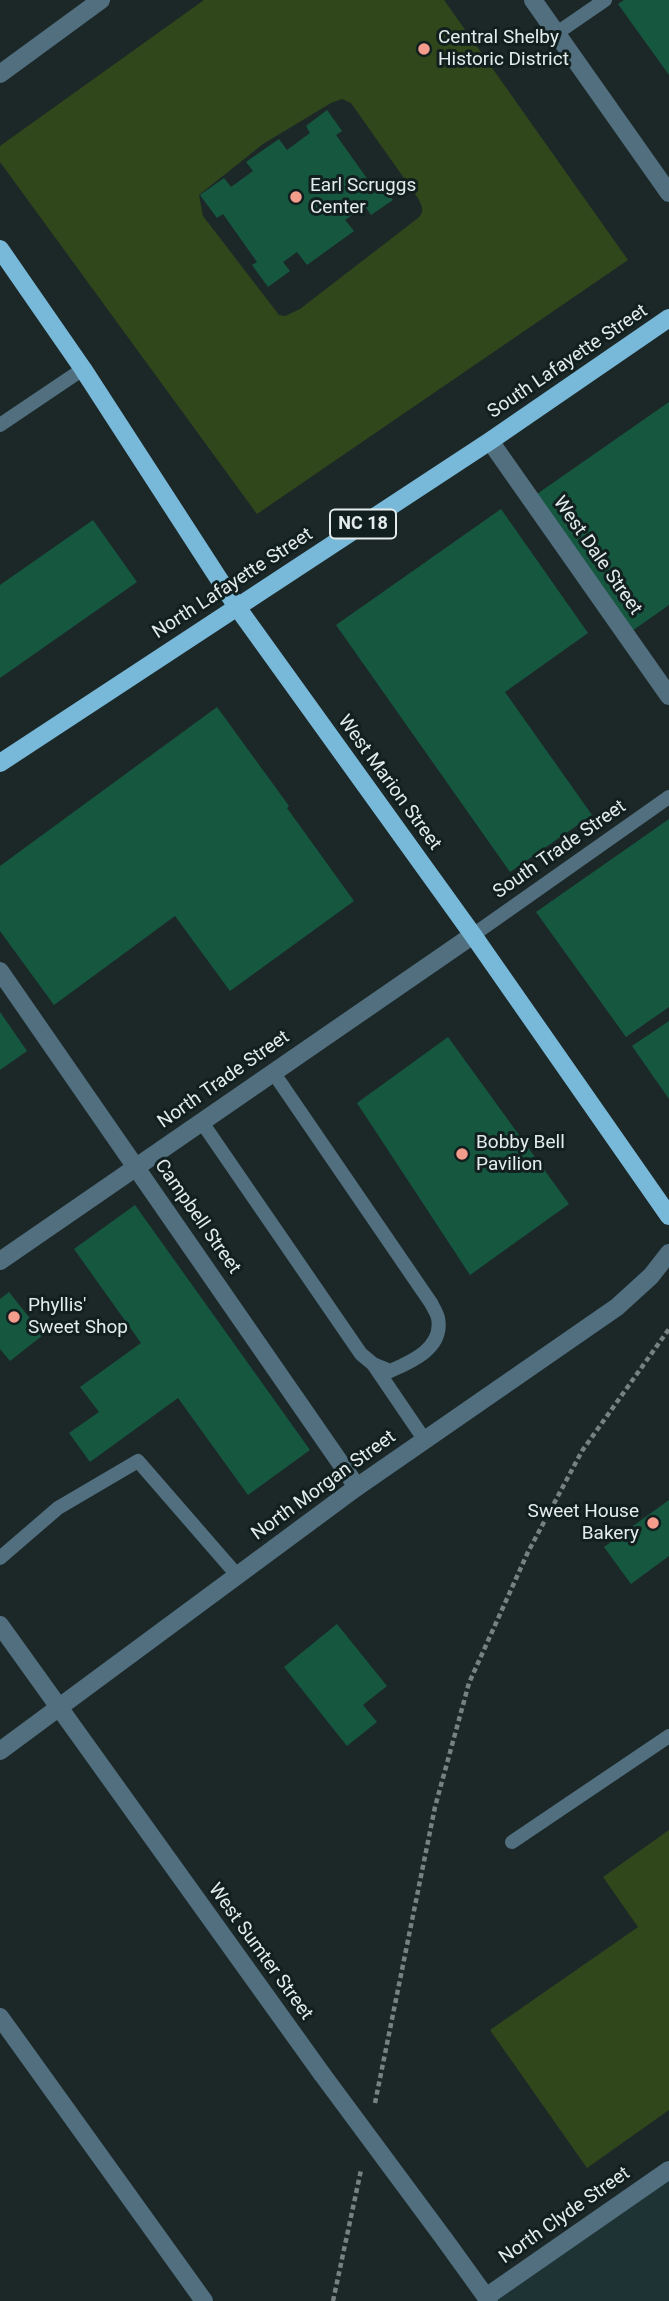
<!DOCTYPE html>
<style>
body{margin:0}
canvas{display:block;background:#1c2828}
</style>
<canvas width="669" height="2301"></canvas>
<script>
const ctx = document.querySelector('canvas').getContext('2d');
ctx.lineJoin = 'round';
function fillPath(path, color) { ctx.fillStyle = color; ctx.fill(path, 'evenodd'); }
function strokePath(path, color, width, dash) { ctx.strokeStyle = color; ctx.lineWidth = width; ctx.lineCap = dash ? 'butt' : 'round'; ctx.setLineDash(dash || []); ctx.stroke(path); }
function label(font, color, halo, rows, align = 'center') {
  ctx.font = font + ' Roboto,sans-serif'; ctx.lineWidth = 6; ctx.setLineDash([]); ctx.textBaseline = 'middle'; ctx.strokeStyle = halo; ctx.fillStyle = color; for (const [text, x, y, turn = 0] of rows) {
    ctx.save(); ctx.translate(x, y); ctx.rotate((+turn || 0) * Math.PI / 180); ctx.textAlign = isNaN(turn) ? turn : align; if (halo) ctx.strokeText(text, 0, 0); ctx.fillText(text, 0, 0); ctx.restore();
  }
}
fillPath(new Path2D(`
 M669,2170V2301H489Z`), '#1e3334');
fillPath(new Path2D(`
 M204,0H444L628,260L257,514L0,162V146ZM342,99L351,103L418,198C422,206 425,212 418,218L300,309L285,316L279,315L203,216L199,195L263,144L331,103Z
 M669,1830V2110L587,2168L490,2030L638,1927L603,1877Z`), '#30461b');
fillPath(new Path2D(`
 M624,0H669V75L618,4Z
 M327,110L342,131L336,135L371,184L378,179L393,200L371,215L365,206L345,220L354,231L307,265L297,252L283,262L290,271L268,287L252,265L257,262L223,214L217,218L200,195L224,178L231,187L253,171L246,162L279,139L287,150L310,133L306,126Z
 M669,402V605L632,631L537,494Z
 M501,509L588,633L505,692L592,815L510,872L336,625Z
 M93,520L137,582L0,678V585Z
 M217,707L289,806L287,808L354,901L230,991L175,916L54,1005L0,931V866Z
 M669,819V1007L626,1037L536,912Z
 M0,1012L27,1051L0,1070Z
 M669,1021V1099L632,1046Z
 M448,1037L569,1204L470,1275L357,1103Z
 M135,1205L310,1450L248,1495L178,1398L90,1462L69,1433L99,1412L80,1387L141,1343L74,1249Z
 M9,1292L43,1335L10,1361L0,1349V1299Z
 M669,1500V1556L631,1584L604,1547Z
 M337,1624L387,1686L363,1705L377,1722L347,1746L284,1667Z`), '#15573f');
strokePath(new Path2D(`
 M375,2103L435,1807L469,1683L528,1552L582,1451L669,1329
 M333,2301L361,2170`), '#778181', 4.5, [5, 3.5]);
strokePath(new Path2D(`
 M557,33L605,0
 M0,425L83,369
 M473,935L669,797
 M201,1121L361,1354L373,1364L390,1371C411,1362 444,1348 438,1318C437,1313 433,1307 431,1303L273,1072
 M373,1364L424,1439
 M0,1558L58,1508L138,1461L237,1575
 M512,1842L669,1736`), '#516f7f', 14);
strokePath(new Path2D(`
 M0,74L101,0
 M490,441L669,696
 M0,971L357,1487
 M0,1261L473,935
 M0,1625L322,2074
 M0,2017L204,2301
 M445,2240L489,2301
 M486,2297L669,2170`), '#516f7f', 18);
strokePath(new Path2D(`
 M533,0L669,193
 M0,1751L357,1487L617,1307L651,1276L669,1253`), '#516f7f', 18);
strokePath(new Path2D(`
 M0,249L83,369L237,607L473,935L669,1216
 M0,763L490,441L669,318`), '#78b9d9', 18);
strokePath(new Path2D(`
 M322,2074L445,2240`), '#516f7f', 18);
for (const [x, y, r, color] of [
 [424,49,7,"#f49d8d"],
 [296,197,7,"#f49d8d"],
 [462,1154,7,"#f49d8d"],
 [14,1317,7,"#f49d8d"],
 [653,1523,7,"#f49d8d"]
]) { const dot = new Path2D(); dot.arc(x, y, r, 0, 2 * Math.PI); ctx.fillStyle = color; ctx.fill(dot); strokePath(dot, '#121f1f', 2.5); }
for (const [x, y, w] of [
 [363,524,66]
]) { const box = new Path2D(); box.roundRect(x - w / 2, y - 14.5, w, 29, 5); ctx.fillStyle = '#121f1f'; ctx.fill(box); strokePath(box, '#e3ebeb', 2); }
label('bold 18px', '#e3ebeb', null, [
 ["NC 18",363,524]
]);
label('19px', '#e3ebeb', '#121f1f', [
 ["Central Shelby",438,38],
 ["Historic District",438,60],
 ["Earl Scruggs",310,186],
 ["Center",310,208],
 ["Bobby Bell",476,1143],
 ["Pavilion",476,1165],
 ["Phyllis'",28,1306],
 ["Sweet Shop",28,1328],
 ["Sweet House",639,1512,"right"],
 ["Bakery",639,1534,"right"]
], 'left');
label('19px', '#e3ebeb', '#121f1f', [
 ["South Lafayette Street",568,362,-34],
 ["West Dale Street",597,556,55],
 ["North Lafayette Street",233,584,-33],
 ["West Marion Street",389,783,54],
 ["South Trade Street",560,850,-35],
 ["North Trade Street",224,1080,-35],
 ["Campbell Street",197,1217,55],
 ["North Morgan Street",324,1486,-36],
 ["West Sumter Street",260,1952,54],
 ["North Clyde Street",565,2216,-35]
]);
</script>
